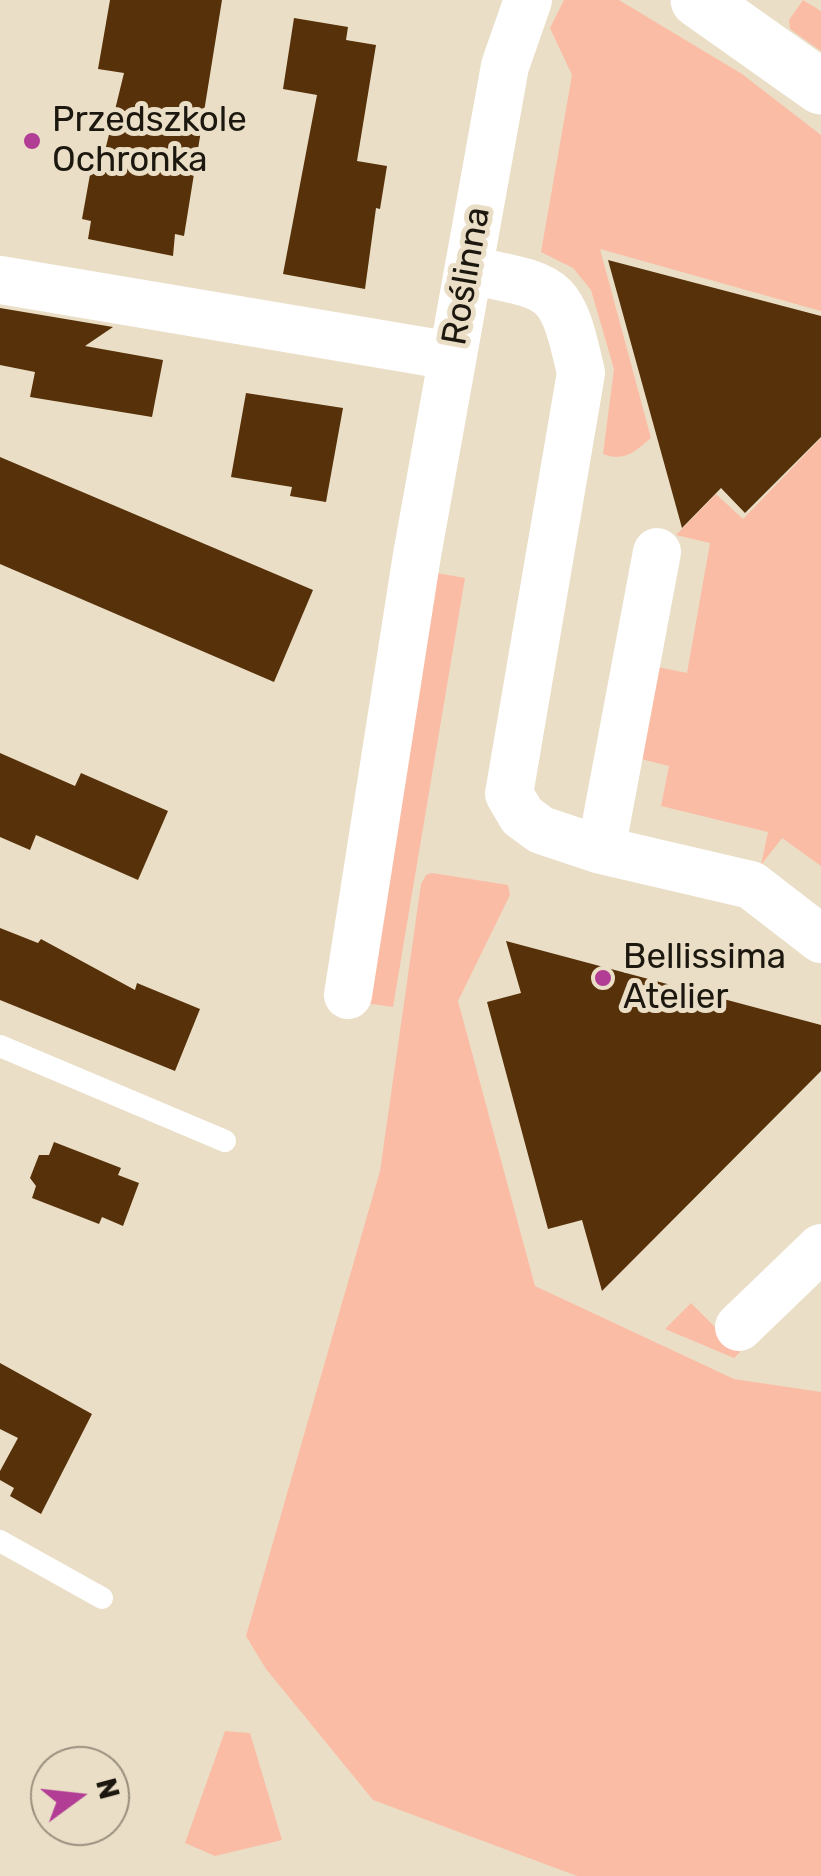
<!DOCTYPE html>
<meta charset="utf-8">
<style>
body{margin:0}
#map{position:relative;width:821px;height:1876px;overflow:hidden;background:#ebdec6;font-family:Rubik,sans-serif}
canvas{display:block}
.north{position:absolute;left:30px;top:1746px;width:100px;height:100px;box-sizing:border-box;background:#ebdec6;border:2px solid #988f7d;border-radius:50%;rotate:75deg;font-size:28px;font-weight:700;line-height:40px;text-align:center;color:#1c180f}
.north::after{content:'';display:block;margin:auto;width:35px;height:45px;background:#b23d94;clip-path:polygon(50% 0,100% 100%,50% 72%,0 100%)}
</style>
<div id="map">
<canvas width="821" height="1876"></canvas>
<div class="north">N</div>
</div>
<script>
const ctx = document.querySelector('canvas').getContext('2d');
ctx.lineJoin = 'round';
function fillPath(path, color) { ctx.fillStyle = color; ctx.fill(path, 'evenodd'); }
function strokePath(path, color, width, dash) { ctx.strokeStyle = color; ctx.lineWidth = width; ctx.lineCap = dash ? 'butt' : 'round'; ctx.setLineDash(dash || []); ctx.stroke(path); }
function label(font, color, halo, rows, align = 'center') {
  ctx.font = font + ' Rubik,sans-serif'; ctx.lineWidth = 10; ctx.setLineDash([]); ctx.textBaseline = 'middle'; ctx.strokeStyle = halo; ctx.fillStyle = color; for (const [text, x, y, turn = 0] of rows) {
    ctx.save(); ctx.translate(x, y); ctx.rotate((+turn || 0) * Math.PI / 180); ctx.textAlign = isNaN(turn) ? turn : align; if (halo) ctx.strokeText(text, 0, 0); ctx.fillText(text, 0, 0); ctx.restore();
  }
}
fillPath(new Path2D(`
 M564,0H619L742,74L821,135V311L600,249L651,438C634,452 625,462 603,454L614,369L591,290L573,268L541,252L572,75L550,28Z
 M803,0L821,11V51L790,29L789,20Z
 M821,438V866L782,838L761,865L768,832L661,806L669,766L637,758L653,666L687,673L710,543L676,535L716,494L743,519Z
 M431,572L465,578L393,1007L365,1003Z
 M432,873L508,885L510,895L458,1001L535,1286L734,1379L821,1392V1876H577L373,1800L266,1669L246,1636L380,1171L421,884L426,875Z
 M691,1303L740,1352L734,1358L665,1329Z
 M225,1731L250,1733L282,1840L215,1856L185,1843Z`), '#fbbca5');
fillPath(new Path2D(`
 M110,0H222L184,236L175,234L173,256L88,239L91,221L82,219L93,158L103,159L124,73L98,69Z
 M294,18L348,27L346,40L376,45L357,161L387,166L380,209L376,208L365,289L283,274L317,95L283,89Z
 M608,260L821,316V437L745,513L721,488L682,528Z
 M0,308L113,327L85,346L163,360L152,417L30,397L35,372L0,365Z
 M246,393L343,408L326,502L290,496L292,487L231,477Z
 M0,457L313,590L274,682L0,564Z
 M0,753L75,786L81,773L168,811L138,880L36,835L30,850L0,837Z
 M0,928L38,943L41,939L135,990L137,983L200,1009L175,1071L0,1000Z
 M506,941L821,1025V1071L602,1291L582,1220L548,1229L487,1002L521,993Z
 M54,1142L121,1168L118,1175L139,1183L123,1226L102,1217L99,1224L32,1198L36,1186L30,1178L39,1155H49Z
 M0,1363L92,1414L41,1514L10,1496L14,1488L0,1480V1471L18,1438L0,1429Z`), '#563109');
strokePath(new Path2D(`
 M0,1046L225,1141
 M0,1541L102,1598`), '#fff', 22);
strokePath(new Path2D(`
 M469,270C556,288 561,283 581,373L509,794L522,816L541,830L601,850L751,885L821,939
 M0,280L452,356
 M601,850L657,552
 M348,995L417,555L505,66L528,0
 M739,1327L821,1248`), '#fff', 48);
strokePath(new Path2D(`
 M698,0L821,87`), '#fff', 55);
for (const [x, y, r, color] of [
 [32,141,10,"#b23d94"],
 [603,978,10,"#b23d94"]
]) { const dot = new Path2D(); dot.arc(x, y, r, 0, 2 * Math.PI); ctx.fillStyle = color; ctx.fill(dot); strokePath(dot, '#ebdec6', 4); }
label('35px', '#1c180f', '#ebdec6', [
 ["Przedszkole",52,121],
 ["Ochronka",52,161],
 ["Bellissima",623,958],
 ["Atelier",623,998]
], 'left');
label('35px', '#1c180f', '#ebdec6', [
 ["Roślinna",467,276,-80]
]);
</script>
